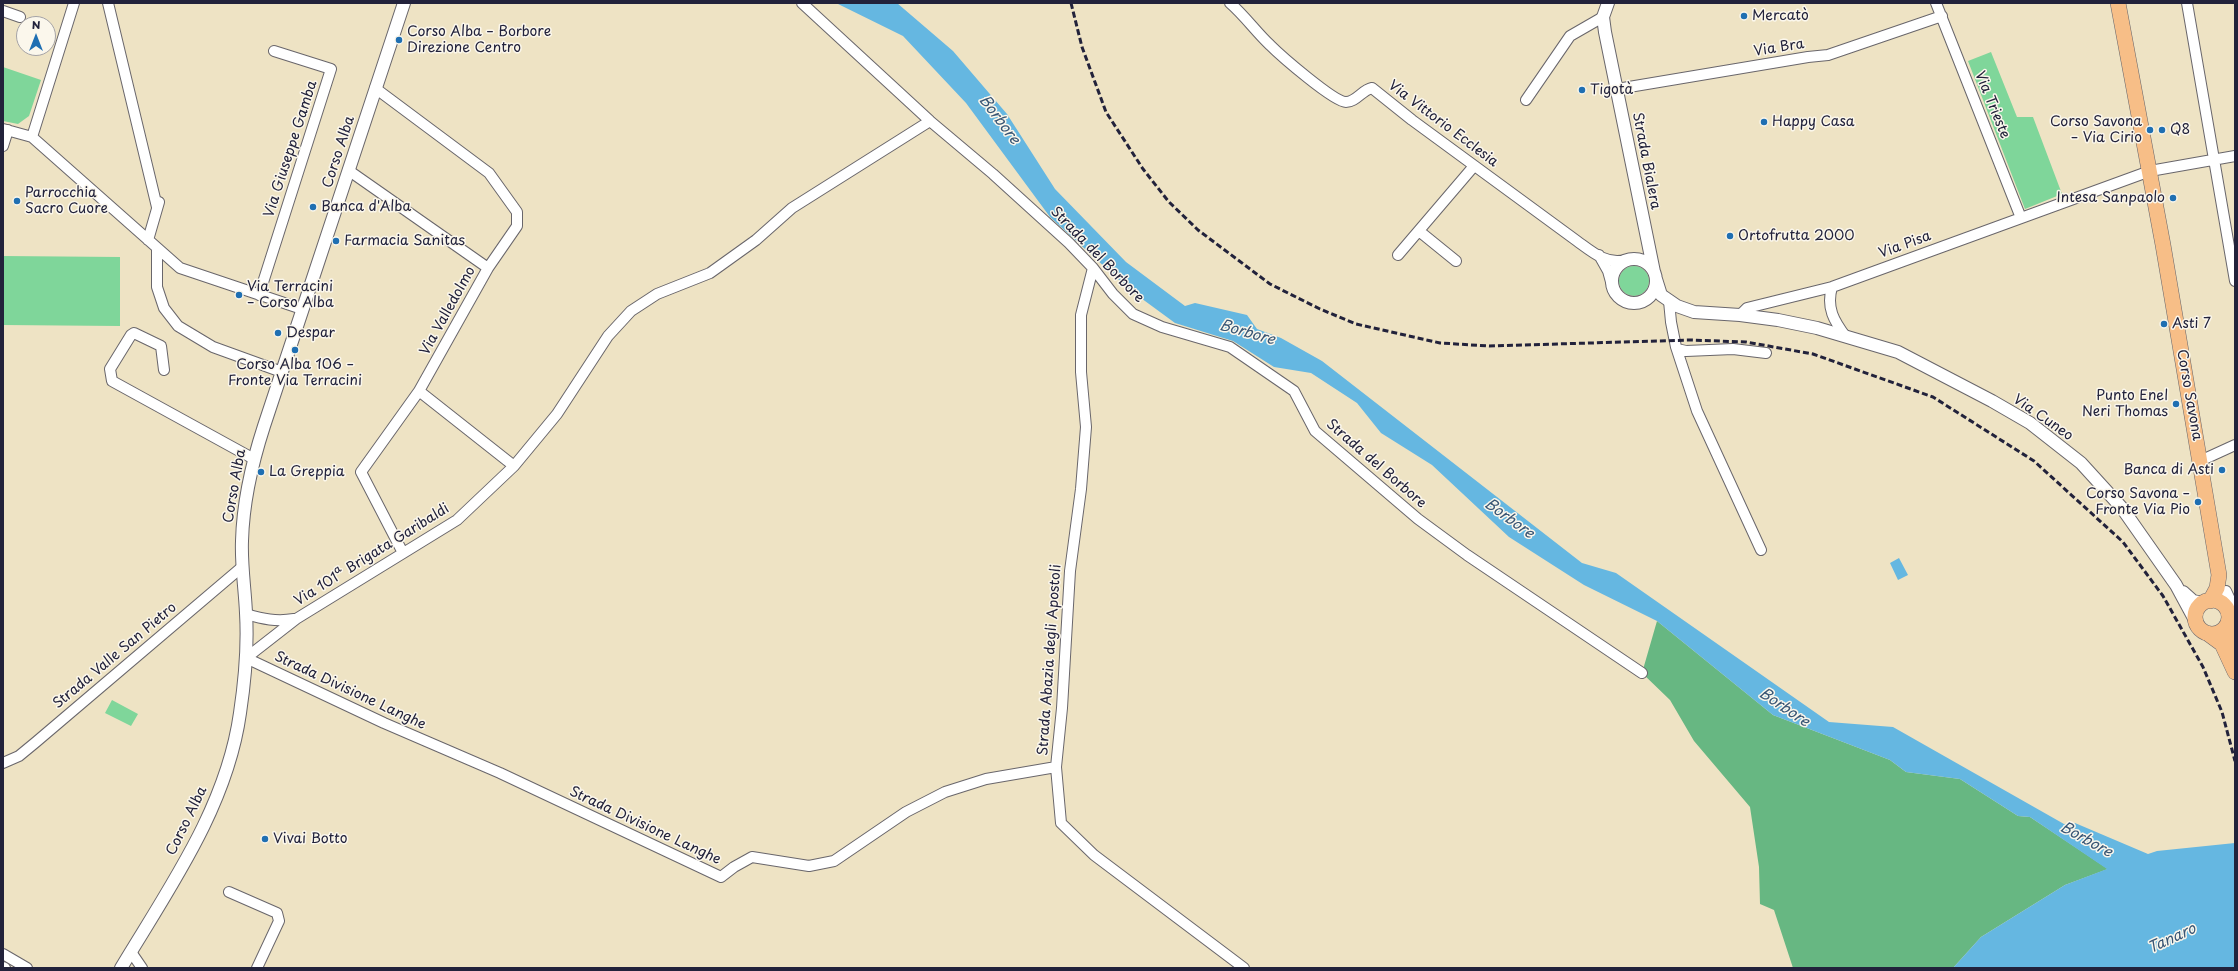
<!DOCTYPE html>
<meta charset="utf-8">
<style>
body{margin:0}
#map{position:relative;width:2238px;height:971px;overflow:hidden;background:#eee3c4;font-family:"Playpen Sans",sans-serif}
canvas{display:block}
.frame{position:absolute;inset:0;border:4px solid #22223b;pointer-events:none}
.north{position:absolute;left:16px;top:16px;width:40px;height:40px;box-sizing:border-box;background:#fbf7ec;border:1px solid #a4a2a5;border-radius:50%;rotate:0deg;font-size:11px;font-weight:700;line-height:16px;text-align:center;color:#22223b}
.north::after{content:'';display:block;margin:auto;width:14px;height:18px;background:#1f6fb2;clip-path:polygon(50% 0,100% 100%,50% 72%,0 100%)}
</style>
<div id="map">
<canvas width="2238" height="971"></canvas>
<div class="frame"></div>
<div class="north">N</div>
</div>
<script>
const ctx = document.querySelector('canvas').getContext('2d');
ctx.lineJoin = 'round';
function fillPath(path, color) { ctx.fillStyle = color; ctx.fill(path, 'evenodd'); }
function strokePath(path, color, width, dash) { ctx.strokeStyle = color; ctx.lineWidth = width; ctx.lineCap = dash ? 'butt' : 'round'; ctx.setLineDash(dash || []); ctx.stroke(path); }
function label(font, color, halo, rows, align = 'center') {
  ctx.font = font + ' "Playpen Sans",sans-serif'; ctx.lineWidth = 3; ctx.setLineDash([]); ctx.textBaseline = 'middle'; ctx.strokeStyle = halo; ctx.fillStyle = color; for (const [text, x, y, turn = 0] of rows) {
    ctx.save(); ctx.translate(x, y); ctx.rotate((+turn || 0) * Math.PI / 180); ctx.textAlign = isNaN(turn) ? turn : align; if (halo) ctx.strokeText(text, 0, 0); ctx.fillText(text, 0, 0); ctx.restore();
  }
}
fillPath(new Path2D(`
 M1991,52L2017,117H2033L2062,194L2025,209L1968,61Z
 M3,67L41,80L29,116L18,124L3,121Z
 M3,256L120,257V326L3,325Z
 M1619 281a15 15 0 1 1 30 0a15 15 0 1 1-30 0Z
 M112,700L138,714L131,726L105,713Z`), '#7fd69a');
fillPath(new Path2D(`
 M1657,621L1773,715L1890,760L1906,772L1960,779L2018,816L2030,817L2108,869L2065,885L1981,937L1953,968H1793L1774,910L1760,904L1759,867L1750,807L1694,741L1670,700L1642,673Z`), '#67b782');
fillPath(new Path2D(`
 M836,3H897L953,51L1007,114L1055,189L1126,262L1185,306L1195,303L1247,315L1257,329L1281,338L1322,361L1582,563L1616,573L1829,722L1893,727L2064,824L2075,823L2148,854L2157,851L2235,843V968H1953L1981,937L2065,885L2107,869L2030,817L2018,816L1960,779L1906,772L1890,760L1773,715L1657,621L1584,585L1509,537L1432,465L1381,433L1357,403L1311,373L1274,367L1233,341L1175,323L1130,290L1050,217L966,103L903,36Z
 M1899,558L1908,575L1898,580L1890,563Z`), '#65b7e1');
const minor = new Path2D(`
 M108,3L157,207
 M802,3L930,121L993,174L1069,243L1093,268L1113,294L1133,314L1162,327L1230,347L1294,391L1315,431L1418,519L1467,555L1642,673
 M1230,3C1245,16 1256,32 1270,45C1281,56 1334,102 1346,102C1356,102 1362,90 1372,88L1412,120L1577,241C1591,251 1606,265 1625,260
 M1936,3L2021,218
 M2187,3L2235,281
 M3,11L20,17
 M375,88L489,173L517,212V226L488,268
 M1617,89L1808,57L1828,55L1942,16
 M1526,100L1570,36L1603,17
 M930,121L792,208L756,240L710,273L657,294L631,311L608,336L557,414L514,466L457,520L296,619L246,658L384,723L500,773L721,877L734,867L752,857L809,866L834,861L906,812L945,792L986,779L1056,767
 M3,129L32,137L180,268L302,309
 M32,137L74,3
 M3,146L8,130
 M348,170L488,268L419,391L514,466
 M1419,231L1456,261
 M148,240L159,202
 M157,249V287L164,308L178,326L213,347L282,372
 M1398,255L1474,166
 M1599,255L1608,271L1611,282
 M1093,268L1081,315V372L1086,427L1081,489L1070,571L1062,708L1056,767L1061,823L1094,855L1244,968
 M1832,287C1826,308 1834,321 1846,337
 M259,295L331,69L274,51
 M1669,301L1671,322L1676,347L1697,411L1761,550
 M1740,315L1747,308L1832,287L2150,171L2235,156
 M1677,349L1686,351L1733,349L1766,353
 M164,370L161,346L134,333L131,335L110,369L112,381L254,459
 M2200,461L2235,445
 M403,553L361,472L419,391
 M2226,591L2235,610
 M246,614C263,619 276,622 294,619
 M3,763L19,756L36,742L242,567
 M229,892L277,913L279,921L257,968
 M131,952L142,968
 M3,954L27,968
 M3,967L5,968`);
const tertiary = new Path2D(`
 M1608,3L1603,17L1605,32L1654,272
 M1612 281a22 22 0 1 1 44 0a22 22 0 1 1-44 0Z
 M1656,279L1661,295L1677,306L1694,312L1740,315L1778,320L1817,328L1898,352L1992,401L2030,423L2081,463L2122,508L2176,585L2196,622
 M2183,592L2193,601L2203,603
 M121,968C169,888 227,807 240,713C245,680 248,646 246,613C245,589 241,565 242,541C243,502 252,463 264,426L404,3`);
const primary = new Path2D(`
 M2118,3L2163,245L2219,575L2217,588L2210,601
 M2195 617a17 17 0 1 1 34 0a17 17 0 1 1-34 0Z
 M2229,619L2235,658
 M2207,633L2222,644L2235,672`);
strokePath(minor, '#69666b', 12);
strokePath(tertiary, '#69666b', 14);
strokePath(primary, '#69666b', 16);
strokePath(minor, '#fff', 10);
strokePath(tertiary, '#fff', 12);
strokePath(primary, '#f7be87', 15);
strokePath(new Path2D(`
 M1071,3L1082,47L1106,112L1143,169L1169,202L1198,230L1270,284L1320,309L1356,324L1440,343L1489,346L1691,340L1746,342L1813,354L1933,397L2034,461L2123,542L2163,596L2203,667L2222,712L2235,761`), '#22223b', 3, [6, 3]);
for (const [x, y, r, color] of [
 [1744,16,4,"#1f6fb2"],
 [399,40,4,"#1f6fb2"],
 [1582,90,4,"#1f6fb2"],
 [1764,122,4,"#1f6fb2"],
 [2150,130,4,"#1f6fb2"],
 [2162,130,4,"#1f6fb2"],
 [2173,198,4,"#1f6fb2"],
 [17,201,4,"#1f6fb2"],
 [313,207,4,"#1f6fb2"],
 [1730,236,4,"#1f6fb2"],
 [336,241,4,"#1f6fb2"],
 [239,295,4,"#1f6fb2"],
 [2164,324,4,"#1f6fb2"],
 [278,333,4,"#1f6fb2"],
 [295,350,4,"#1f6fb2"],
 [2176,404,4,"#1f6fb2"],
 [2222,470,4,"#1f6fb2"],
 [261,472,4,"#1f6fb2"],
 [2198,502,4,"#1f6fb2"],
 [265,839,4,"#1f6fb2"]
]) { const dot = new Path2D(); dot.arc(x, y, r, 0, 2 * Math.PI); ctx.fillStyle = color; ctx.fill(dot); strokePath(dot, '#fbf7ec', 1.5); }
label('14px', '#22223b', '#fbf7ec', [
 ["Mercatò",1752,16],
 ["Corso Alba – Borbore",407,32],
 ["Direzione Centro",407,48],
 ["Tigotà",1590,90],
 ["Happy Casa",1772,122],
 ["Corso Savona",2142,122,"right"],
 ["– Via Cirio",2142,138,"right"],
 ["Q8",2170,130],
 ["Parrocchia",25,193],
 ["Sacro Cuore",25,209],
 ["Intesa Sanpaolo",2165,198,"right"],
 ["Banca d'Alba",321,207],
 ["Ortofrutta 2000",1738,236],
 ["Farmacia Sanitas",344,241],
 ["Via Terracini",247,287],
 ["– Corso Alba",247,303],
 ["Asti 7",2172,324],
 ["Despar",286,333],
 ["Corso Alba 106 –",295,365,"center"],
 ["Fronte Via Terracini",295,381,"center"],
 ["Punto Enel",2168,396,"right"],
 ["Neri Thomas",2168,412,"right"],
 ["Banca di Asti",2214,470,"right"],
 ["La Greppia",269,472],
 ["Corso Savona –",2190,494,"right"],
 ["Fronte Via Pio",2190,510,"right"],
 ["Vivai Botto",273,839]
], 'left');
label('14px', '#22223b', '#fbf7ec', [
 ["Via Bra",1779,48,-9],
 ["Via Trieste",1992,105,68],
 ["Via Vittorio Ecclesia",1443,124,37],
 ["Via Giuseppe Gamba",291,149,-72],
 ["Corso Alba",339,152,-72],
 ["Strada Bialera",1646,161,79],
 ["Via Pisa",1905,245,-20],
 ["Strada del Borbore",1097,255,46],
 ["Via Valledolmo",448,311,-61],
 ["Corso Savona",2189,395,80],
 ["Via Cuneo",2043,418,35],
 ["Strada del Borbore",1376,464,41],
 ["Corso Alba",235,486,-80],
 ["Via 101ª Brigata Garibaldi",372,555,-32],
 ["Strada Valle San Pietro",115,656,-40],
 ["Strada Abazia degli Apostoli",1050,660,-86],
 ["Strada Divisione Langhe",350,691,25],
 ["Corso Alba",187,821,-64],
 ["Strada Divisione Langhe",645,826,25]
]);
label('italic 15px', '#395675', '#fbf7ec', [
 ["Borbore",999,120,53],
 ["Borbore",1247,333,16],
 ["Borbore",1509,519,36],
 ["Borbore",1784,708,34],
 ["Borbore",2086,840,29],
 ["Tanaro",2172,939,-25]
]);
</script>
